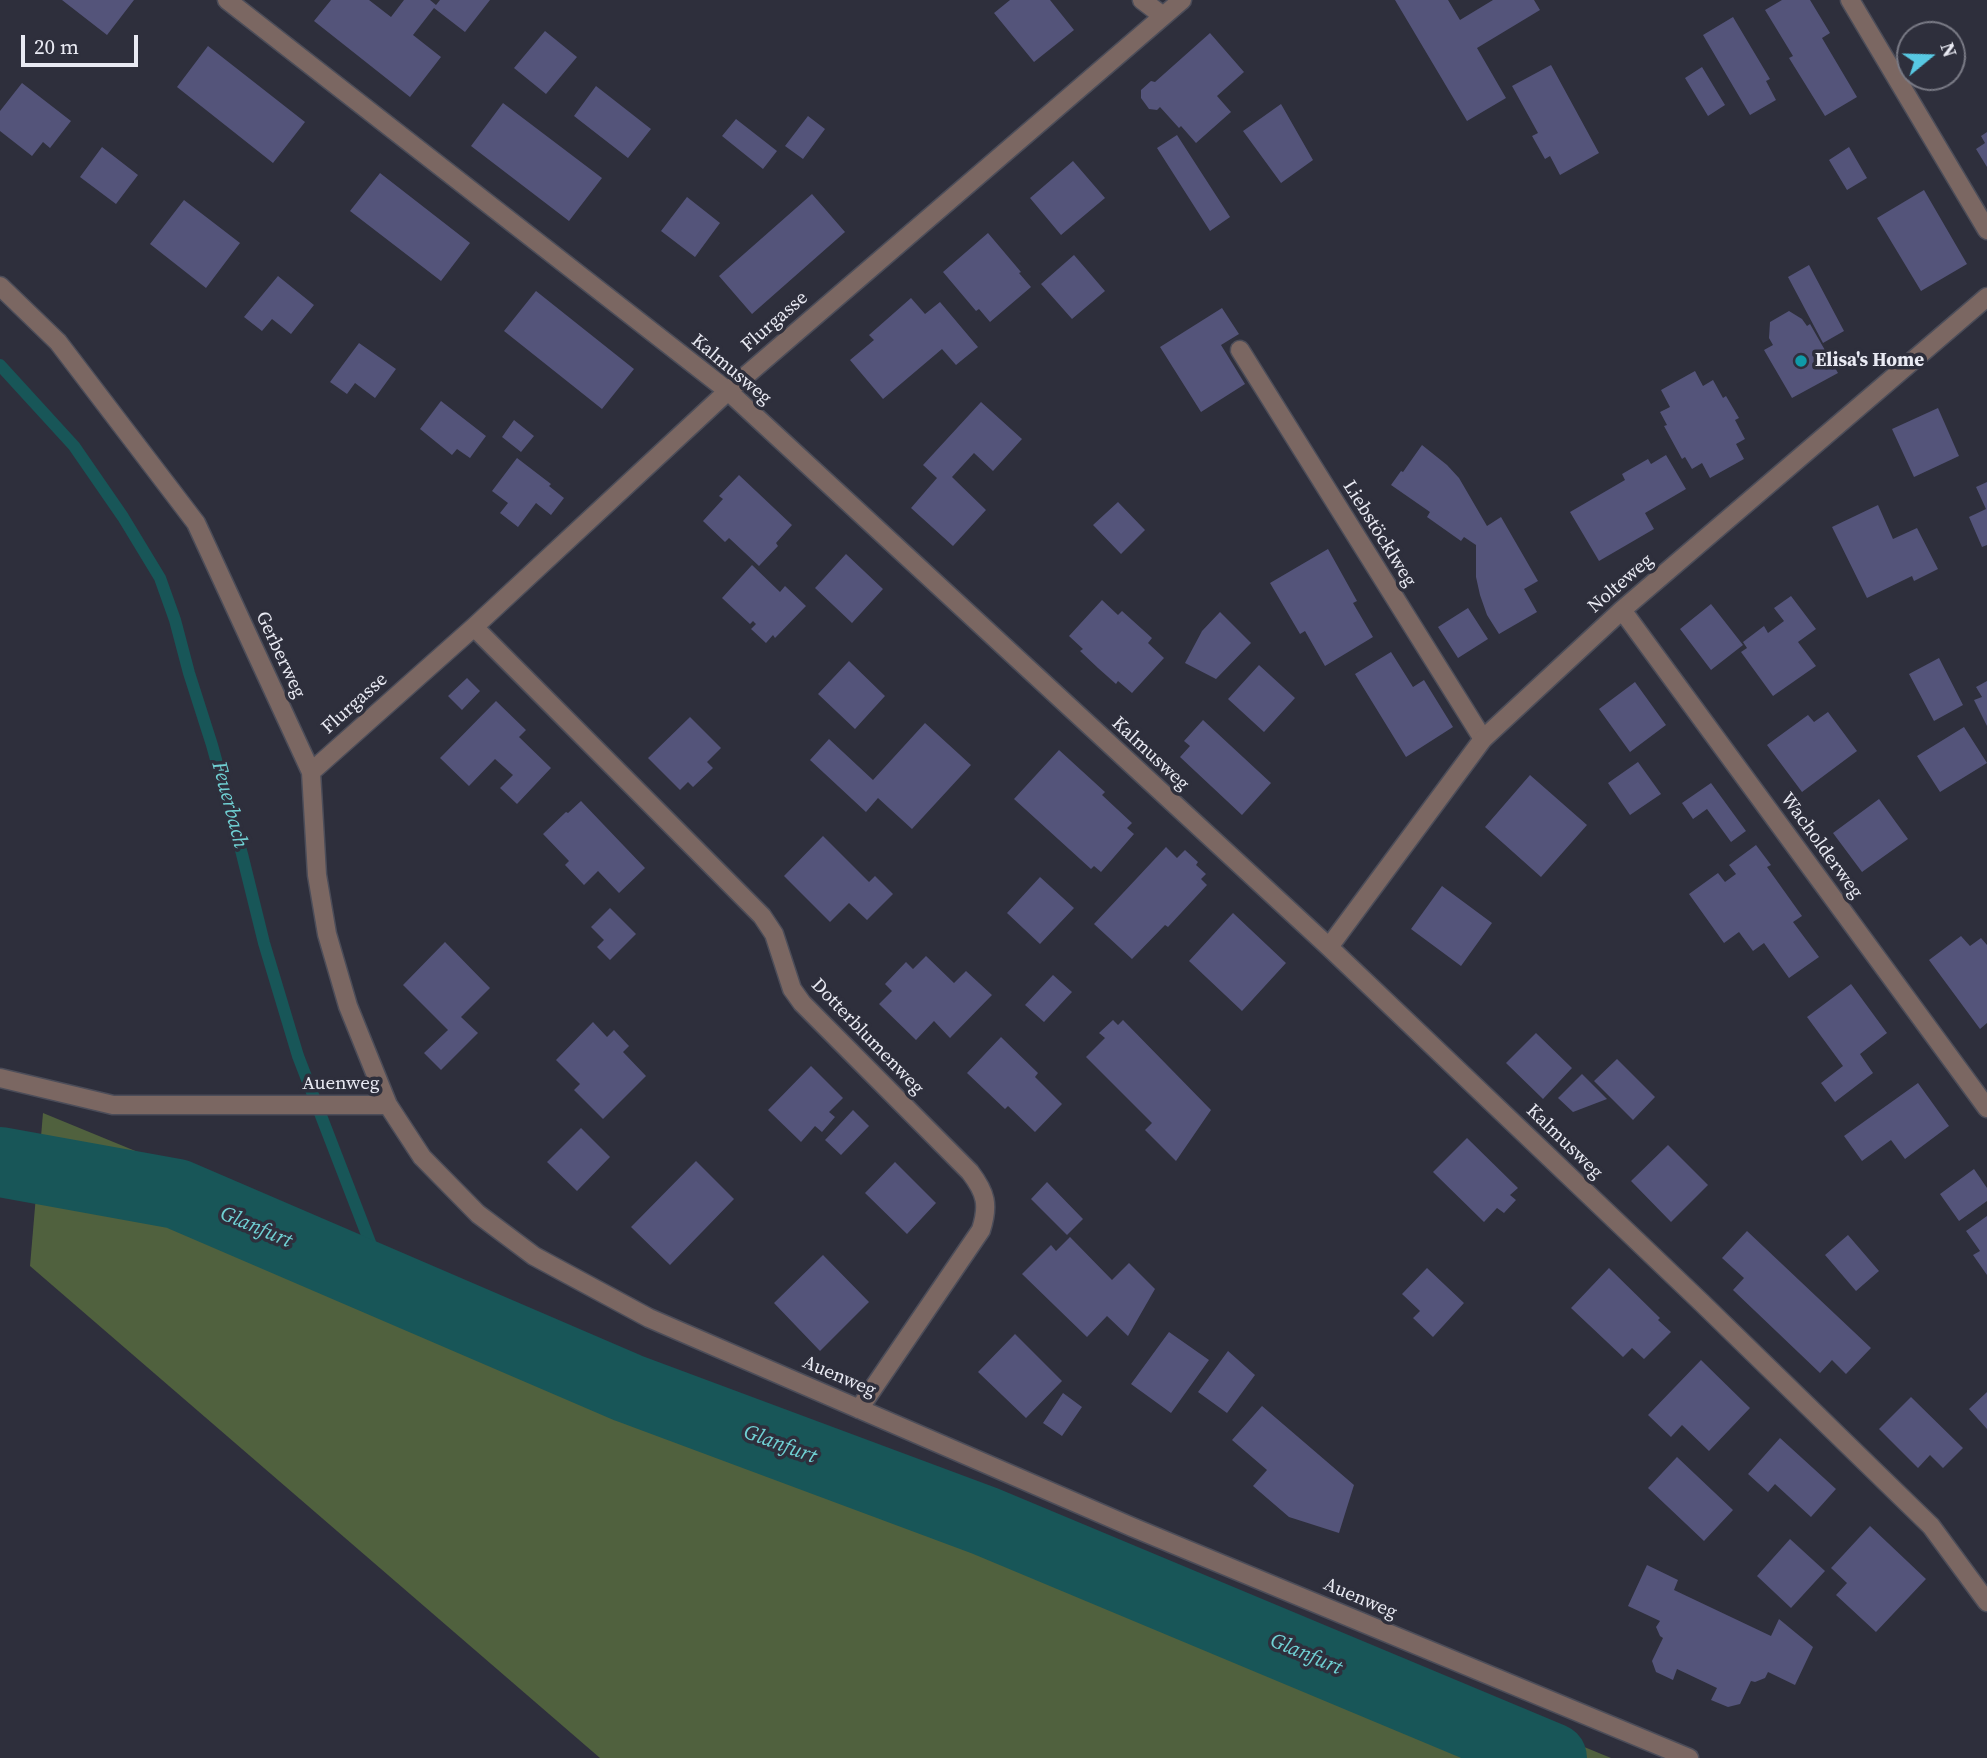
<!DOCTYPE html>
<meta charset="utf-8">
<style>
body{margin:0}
#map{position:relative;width:1987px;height:1758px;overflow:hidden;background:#2e2f3c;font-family:"Source Serif 4",serif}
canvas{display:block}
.north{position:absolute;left:1896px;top:21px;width:70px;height:70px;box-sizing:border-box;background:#2e2f3c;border:2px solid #797a85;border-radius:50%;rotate:71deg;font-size:19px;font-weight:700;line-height:28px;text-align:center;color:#e9eaf3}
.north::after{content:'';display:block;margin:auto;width:24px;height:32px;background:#58c9e3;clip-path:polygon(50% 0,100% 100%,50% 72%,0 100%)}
.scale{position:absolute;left:21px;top:35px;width:117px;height:32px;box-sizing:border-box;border:4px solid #e9eaf3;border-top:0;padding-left:9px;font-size:21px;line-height:24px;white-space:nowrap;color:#e9eaf3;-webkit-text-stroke:5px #2e2f3c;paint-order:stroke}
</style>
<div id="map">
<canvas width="1987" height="1758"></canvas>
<div class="north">N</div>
<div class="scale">20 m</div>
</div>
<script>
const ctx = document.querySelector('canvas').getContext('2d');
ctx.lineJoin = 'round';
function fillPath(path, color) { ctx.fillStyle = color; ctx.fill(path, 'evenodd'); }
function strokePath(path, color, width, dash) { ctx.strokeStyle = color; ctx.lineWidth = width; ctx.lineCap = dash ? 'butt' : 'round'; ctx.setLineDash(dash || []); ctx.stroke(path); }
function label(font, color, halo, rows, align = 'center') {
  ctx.font = font + ' "Source Serif 4",serif'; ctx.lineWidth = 7; ctx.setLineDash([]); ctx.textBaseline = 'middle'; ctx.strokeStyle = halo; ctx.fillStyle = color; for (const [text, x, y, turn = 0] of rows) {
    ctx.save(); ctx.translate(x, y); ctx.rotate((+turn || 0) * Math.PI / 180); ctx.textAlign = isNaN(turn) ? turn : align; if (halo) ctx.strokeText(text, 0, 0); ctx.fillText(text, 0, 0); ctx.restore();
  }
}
fillPath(new Path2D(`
 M43,1113L1611,1758H600L30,1266Z`), '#50613e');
strokePath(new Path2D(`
 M0,365L74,446L123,517L160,578L175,620L189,673L212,745L242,854L264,943L298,1056L386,1284`), '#185658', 12);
strokePath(new Path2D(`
 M0,1162L177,1194L628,1388L985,1521L1552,1758`), '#185658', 70);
fillPath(new Path2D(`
 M62,0H134L107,35Z
 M331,0H369L391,17L404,0H430L436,5L440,0H490L465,32L434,8L413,35L441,57L410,97L314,21Z
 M1010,0H1050L1074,30L1034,62L994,13Z
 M1395,0H1448L1460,20L1493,0H1534L1540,10L1477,48L1506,98L1467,121Z
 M1782,0H1810L1830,33L1822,38L1857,97L1825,116L1789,58L1793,56L1765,10Z
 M1733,17L1770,79L1766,81L1776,100L1750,115L1703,35Z
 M545,31L577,57L546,94L514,68Z
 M1210,33L1244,72L1217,96L1231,112L1196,143L1181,126L1179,128L1160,107L1157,110L1149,109L1141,98V90L1151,81L1155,82Z
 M208,46L305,122L273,163L177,87Z
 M1551,65L1599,153L1560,175L1550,156L1545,159L1532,136L1538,133L1512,86Z
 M1702,67L1725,105L1708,116L1685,78Z
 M22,83L71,121L50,148L43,142L32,156L0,131V111Z
 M596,86L651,129L628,158L574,116Z
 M503,103L602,178L569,221L471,146Z
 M1281,104L1313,160L1281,183L1243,131Z
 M808,116L825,129L803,159L785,146Z
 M736,119L777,151L763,169L722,136Z
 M1987,132V167L1976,149L1985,143L1981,136Z
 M1177,135L1230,217L1210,231L1157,148Z
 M102,147L138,175L116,204L80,177Z
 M1849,147L1867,178L1847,190L1829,160Z
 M1073,161L1105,198L1061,235L1030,198Z
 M380,173L470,243L441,281L350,211Z
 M1924,190L1967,264L1921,291L1877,218Z
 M812,194L845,232L752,314L719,276Z
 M687,197L720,223L695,257L661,231Z
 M184,200L240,243L206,288L150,244Z
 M988,233L1021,272L1019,273L1031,287L990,322L979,309L976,311L943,272Z
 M1074,255L1105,291L1072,319L1041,284Z
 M1809,265L1844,331L1823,343L1788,277Z
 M278,276L314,305L291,334L272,319L262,331L244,317Z
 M536,291L634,369L602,409L504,331Z
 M911,298L925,314L940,302L978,347L956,365L942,349L883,399L850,360L874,340L869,335Z
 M1222,308L1239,334L1221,345L1245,384L1201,412L1160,347Z
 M1789,311L1802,319L1807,326L1810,324L1838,373L1792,398L1764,350L1773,345L1769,338L1770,322Z
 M359,343L396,369L375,398L355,383L347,394L330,382Z
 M1695,371L1703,386L1713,380L1723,398L1726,396L1739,418L1735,420L1745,439L1736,444L1744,459L1710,478L1702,463L1692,469L1685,457L1682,459L1664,426L1667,425L1660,412L1670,407L1661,390Z
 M441,401L486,436L470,458L457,449L452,455L420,429Z
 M981,402L1022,439L993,471L974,453L952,477L986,510L953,546L911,508L937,478L923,465Z
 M1938,408L1959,456L1914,477L1892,429Z
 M514,420L534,436L521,452L502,437Z
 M1422,445L1447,465L1459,478L1487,526L1501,517L1538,581L1524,589L1537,612L1499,634L1487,615L1480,595L1476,577V545L1464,537L1461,541L1427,517L1430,512L1391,485L1401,471L1403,472Z
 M1666,455L1686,489L1645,513L1654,529L1599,561L1570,512L1625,480L1622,474L1648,459L1651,464Z
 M517,458L551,484L549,486L564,498L551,515L536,503L518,527L500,513L508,503L492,491Z
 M739,475L792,525L776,543L778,546L759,566L729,538L725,542L703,521L723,499L719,496Z
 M1987,482V545L1982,547L1969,517L1986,509L1976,487Z
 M1118,502L1145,530L1121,554L1093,525Z
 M1878,505L1893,539L1917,528L1938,569L1914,581L1912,576L1867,598L1832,527Z
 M1328,549L1357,601L1353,603L1373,637L1325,666L1305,631L1300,634L1270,583Z
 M846,554L883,589L852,623L815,588Z
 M752,565L780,592L785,586L806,606L775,638L773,635L766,643L751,629L756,624L753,621L750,624L722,598Z
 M1791,596L1816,629L1798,642L1816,666L1773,696L1741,652L1747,648L1743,642L1764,626L1768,633L1784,621L1774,608Z
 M1102,600L1118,615L1122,611L1152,638L1148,643L1164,658L1132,693L1118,681L1116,684L1098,668L1080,651L1083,649L1069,636Z
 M1711,604L1743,645L1711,670L1680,629Z
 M1468,608L1488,639L1458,658L1438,627Z
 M1220,612L1251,643L1216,679L1185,663L1202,631Z
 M1391,652L1413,687L1424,680L1453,727L1406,757L1355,674Z
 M1939,658L1963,705L1934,721L1909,674Z
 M849,661L885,696L855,729L818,694Z
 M1259,665L1295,698L1264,732L1228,699Z
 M467,678L480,691L462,710L448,696Z
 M1987,681V726L1974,700L1982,697L1976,687Z
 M1635,682L1666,725L1630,752L1599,709Z
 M496,701L526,730L519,737L551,768L517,804L500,788L513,775L495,759L469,786L440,758Z
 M1828,712L1857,751L1802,792L1767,745L1808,715L1814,722Z
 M690,717L721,748L707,762L713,768L693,787L688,782L680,790L648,758Z
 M1203,720L1271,783L1242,815L1180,757L1190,746L1184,741Z
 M925,723L971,765L912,829L878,798L866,812L810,760L829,739L873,780Z
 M1964,727L1987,763L1940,792L1917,756Z
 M1059,750L1105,792L1102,795L1132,823L1127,828L1134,834L1101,872L1094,866L1091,869L1014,799Z
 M1638,762L1661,794L1630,815L1608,783Z
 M1530,775L1587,825L1541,877L1485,827Z
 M1711,783L1746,831L1731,842L1707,809L1693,819L1682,803Z
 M1879,799L1908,839L1862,872L1833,833Z
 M581,801L645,868L619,893L598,871L584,885L565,865L569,861L543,834L566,812L568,813Z
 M823,836L869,882L875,876L893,894L867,920L849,903L830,922L784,876Z
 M1756,845L1771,865L1767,867L1802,916L1793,922L1819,957L1789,978L1764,943L1753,951L1739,932L1724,943L1689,894L1718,873L1725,882L1736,874L1729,865Z
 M1166,847L1177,858L1185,850L1198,862L1196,865L1206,874L1201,879L1207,885L1168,927L1165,925L1132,959L1094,924Z
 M1040,877L1074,908L1040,944L1007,913Z
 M1442,886L1492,923L1461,966L1411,929Z
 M610,908L636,934L610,960L597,947L604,940L591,927Z
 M1233,913L1286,963L1242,1011L1189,961Z
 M1961,936L1970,946L1981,938L1987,945V1023L1980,1029L1929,960Z
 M445,942L490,988L461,1017L478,1033L441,1070L424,1053L448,1030L403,985Z
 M926,956L954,983L966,971L992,995L950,1038L934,1021L916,1040L879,1004L892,991L885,984L906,962L913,969Z
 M1053,975L1072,992L1044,1022L1025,1005Z
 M1851,984L1887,1033L1860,1054L1873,1073L1835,1102L1821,1083L1843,1066L1807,1017Z
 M1113,1020L1118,1025L1123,1020L1211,1110L1176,1161L1145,1130L1152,1123L1086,1057L1105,1038L1099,1033Z
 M593,1022L607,1037L614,1030L629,1046L623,1052L646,1076L603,1119L574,1090L580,1084L556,1060Z
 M1536,1033L1572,1068L1543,1099L1506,1063Z
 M1001,1037L1038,1073L1035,1077L1062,1104L1035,1132L1008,1106L1005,1109L967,1073Z
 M1617,1059L1655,1097L1633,1120L1594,1081Z
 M811,1066L843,1098L829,1112L835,1117L822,1132L815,1126L801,1142L768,1110Z
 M1582,1074L1607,1099L1573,1112L1558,1098Z
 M1918,1083L1949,1126L1905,1159L1891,1140L1862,1161L1844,1136Z
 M853,1110L869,1126L841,1155L825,1140Z
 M581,1128L610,1157L577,1191L547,1162Z
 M1467,1138L1518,1188L1510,1195L1516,1200L1504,1213L1497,1208L1484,1222L1433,1172Z
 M1668,1145L1708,1185L1671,1222L1631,1181Z
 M696,1161L734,1199L670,1265L631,1227Z
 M895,1162L936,1203L907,1234L865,1193Z
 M1974,1169L1987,1188V1201L1959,1221L1940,1194Z
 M1047,1182L1083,1219L1067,1235L1031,1199Z
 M1987,1216V1275L1973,1255L1980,1251L1966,1231Z
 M1747,1231L1871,1348L1846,1374L1832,1360L1820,1373L1733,1290L1744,1278L1722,1258Z
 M1848,1235L1879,1271L1856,1291L1825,1255Z
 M1070,1237L1112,1280L1129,1263L1155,1289L1128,1336L1107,1316L1087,1337L1022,1274L1051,1245L1056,1251Z
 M823,1255L869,1302L820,1351L774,1303Z
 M1427,1268L1464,1303L1433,1337L1413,1318L1420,1311L1402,1294Z
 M1609,1268L1660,1318L1658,1320L1671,1332L1644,1359L1632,1348L1623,1357L1571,1308Z
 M1169,1332L1209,1360L1171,1413L1131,1384Z
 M1015,1334L1062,1381L1026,1418L978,1372Z
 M1228,1351L1255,1375L1227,1413L1198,1392Z
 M1701,1360L1750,1408L1709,1451L1682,1425L1671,1437L1648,1415Z
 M1987,1392V1429L1969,1409Z
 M1063,1393L1082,1407L1062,1436L1043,1423Z
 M1911,1397L1963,1448L1943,1468L1930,1455L1918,1468L1879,1429Z
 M1262,1406L1354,1485L1339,1533L1289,1517L1253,1486L1267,1470L1232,1440Z
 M1780,1438L1836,1489L1811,1517L1775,1484L1768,1492L1748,1474Z
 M1677,1457L1733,1510L1704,1541L1648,1488Z
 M1870,1526L1926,1579L1876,1632L1836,1595L1847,1583L1831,1568Z
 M1790,1539L1825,1571L1791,1608L1757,1576Z
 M1647,1565L1678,1580L1674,1590L1771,1636L1779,1619L1813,1647L1795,1685L1768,1672L1765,1678L1755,1682L1751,1681L1740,1704L1728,1707L1711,1700L1717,1688L1677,1669L1673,1680L1656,1672L1652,1661L1663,1638L1660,1636L1656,1627L1660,1621L1628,1606Z`), '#54547a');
const service = new Path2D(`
 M1240,350L1483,739`);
const minor = new Path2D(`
 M227,0L728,391L1329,947L1701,1302L1931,1526L1987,1602
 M1142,0L1163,16
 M1850,0L1987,230
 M0,286L58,342L196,523L311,772L317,875L327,934L348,1006L388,1105L422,1157L478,1214L534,1256L649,1318L1132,1527L1689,1758
 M1622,610L1987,1108
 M474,627L762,916L774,934L792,989L802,1003L970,1172C986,1193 989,1205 981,1230L859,1409
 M311,772L474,627L728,391L1182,0
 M1329,947L1483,739L1622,610L1987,297
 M0,1078L113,1105H388`);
strokePath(service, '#4c4d59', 21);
strokePath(minor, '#4c4d59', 21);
strokePath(service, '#7b6762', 18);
strokePath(minor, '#7b6762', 18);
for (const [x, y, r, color] of [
 [1801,361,7,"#0f9aa8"]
]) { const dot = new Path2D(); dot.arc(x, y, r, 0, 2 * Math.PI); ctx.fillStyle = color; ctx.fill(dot); strokePath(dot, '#2e2f3c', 2.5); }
label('19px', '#e9eaf3', '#2e2f3c', [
 ["Flurgasse",775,322,-41],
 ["Kalmusweg",731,370,40],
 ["Liebstöcklweg",1379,534,58],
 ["Nolteweg",1621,584,-41],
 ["Gerberweg",280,655,65],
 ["Flurgasse",355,704,-42],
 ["Kalmusweg",1150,754,43],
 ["Wacholderweg",1821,846,54],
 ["Dotterblumenweg",867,1037,46],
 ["Auenweg",341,1084],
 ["Kalmusweg",1564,1142,44],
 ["Auenweg",839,1377,23],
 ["Auenweg",1360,1599,23]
]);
label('bold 19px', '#e9eaf3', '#2e2f3c', [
 ["Elisa's Home",1815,361]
], 'left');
label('italic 21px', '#70d1d4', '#2e2f3c', [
 ["Feuerbach",229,805,75],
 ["Glanfurt",256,1228,23],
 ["Glanfurt",780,1445,20],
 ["Glanfurt",1306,1655,23]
]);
</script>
